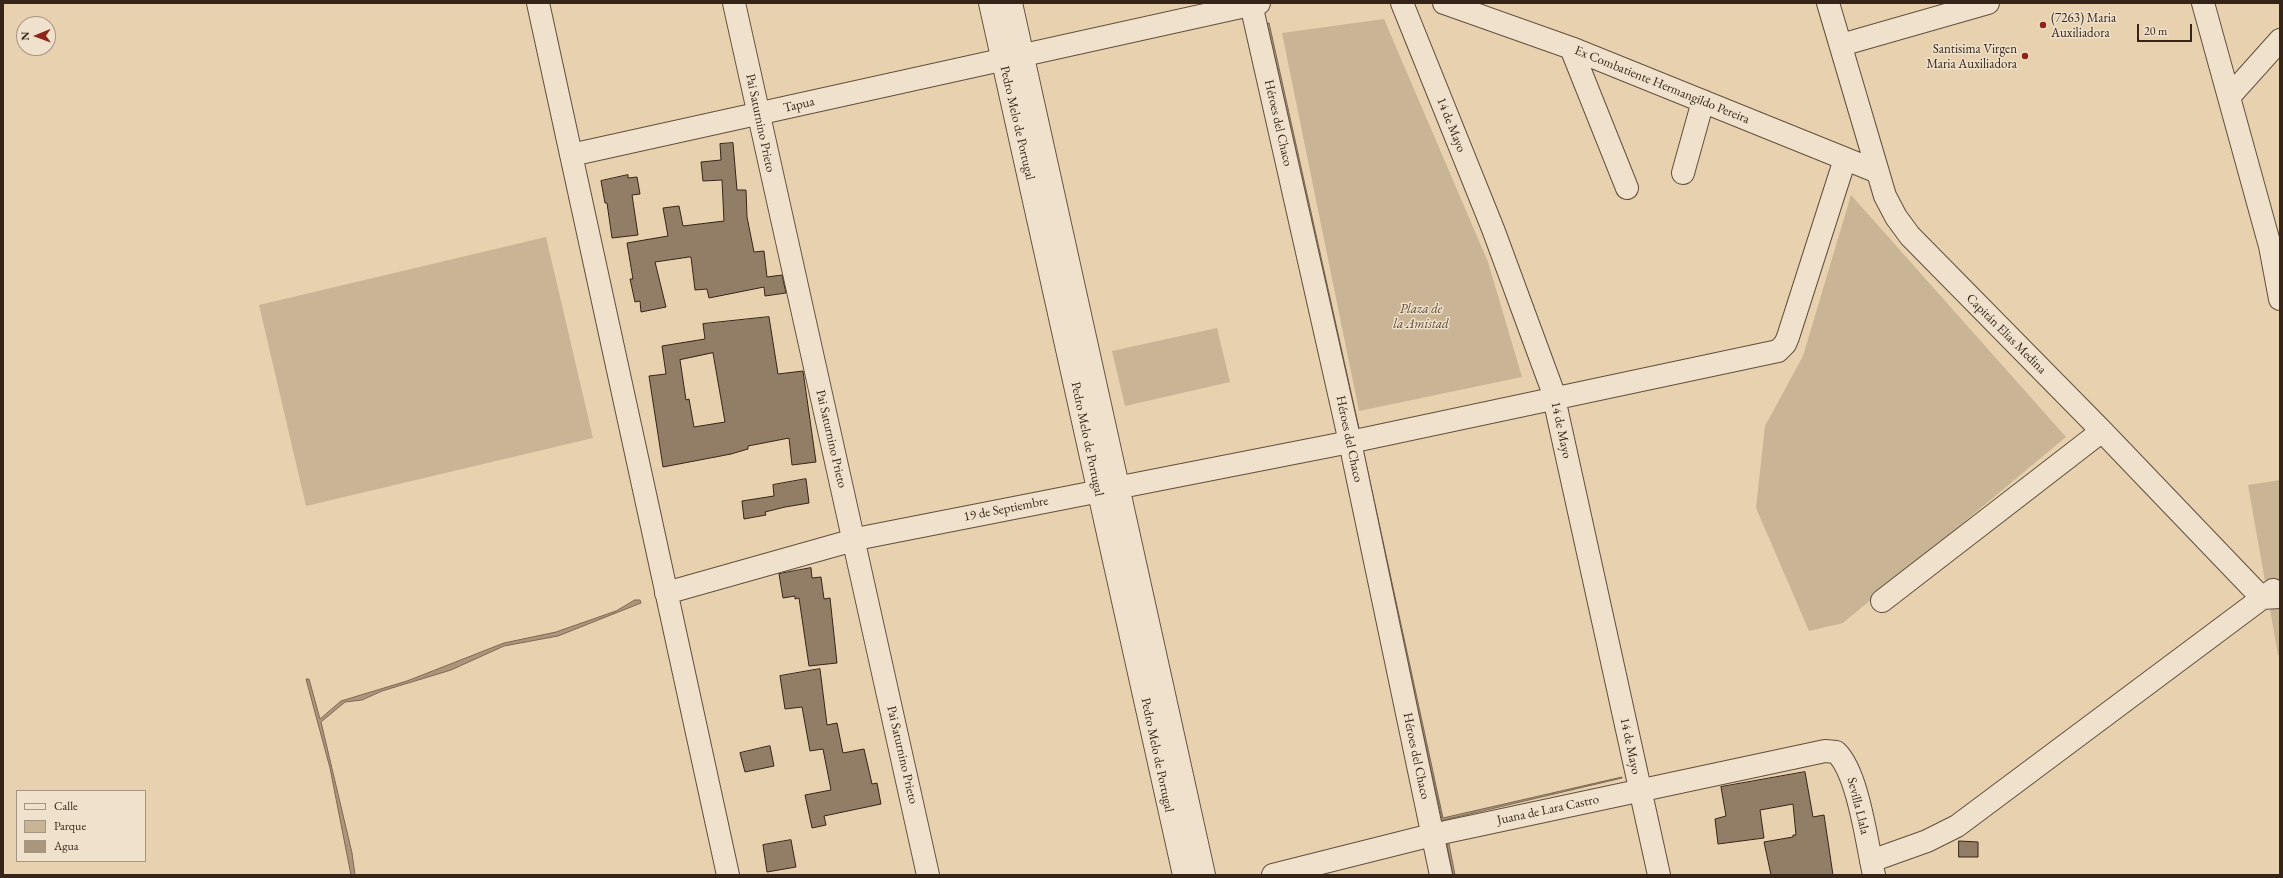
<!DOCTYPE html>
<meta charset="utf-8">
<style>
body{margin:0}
#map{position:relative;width:2283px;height:878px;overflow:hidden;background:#e7d1af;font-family:"EB Garamond",serif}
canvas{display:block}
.frame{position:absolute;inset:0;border:4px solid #362418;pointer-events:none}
.legend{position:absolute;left:16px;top:790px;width:130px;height:72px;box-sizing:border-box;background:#efe1cb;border:1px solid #a59583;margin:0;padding:5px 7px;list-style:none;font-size:12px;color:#362418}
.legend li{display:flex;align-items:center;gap:8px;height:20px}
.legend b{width:20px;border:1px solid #a59583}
.north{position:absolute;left:16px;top:16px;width:40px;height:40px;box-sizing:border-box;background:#efe1cb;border:1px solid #a59583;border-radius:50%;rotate:269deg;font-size:11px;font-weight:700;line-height:16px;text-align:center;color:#362418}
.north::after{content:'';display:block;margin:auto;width:14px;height:18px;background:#8f2418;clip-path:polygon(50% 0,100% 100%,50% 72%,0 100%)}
.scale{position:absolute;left:2137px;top:24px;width:55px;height:18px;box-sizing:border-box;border:2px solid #362418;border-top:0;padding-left:5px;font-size:12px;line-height:14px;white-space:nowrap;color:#362418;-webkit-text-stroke:3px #efe1cb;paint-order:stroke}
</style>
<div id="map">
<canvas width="2283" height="878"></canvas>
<div class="frame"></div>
<ul class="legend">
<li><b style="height:5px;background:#efe1cb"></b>Calle</li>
<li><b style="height:11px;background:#c9b495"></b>Parque</li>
<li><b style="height:11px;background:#ab967c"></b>Agua</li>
</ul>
<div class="north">N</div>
<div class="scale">20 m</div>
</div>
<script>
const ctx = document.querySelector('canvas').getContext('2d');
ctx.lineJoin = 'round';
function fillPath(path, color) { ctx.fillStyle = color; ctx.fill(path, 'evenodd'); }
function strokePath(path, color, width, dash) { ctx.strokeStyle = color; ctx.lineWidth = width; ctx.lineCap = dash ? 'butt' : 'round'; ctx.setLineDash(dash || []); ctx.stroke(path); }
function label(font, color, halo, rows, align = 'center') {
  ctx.font = font + ' "EB Garamond",serif'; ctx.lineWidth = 3; ctx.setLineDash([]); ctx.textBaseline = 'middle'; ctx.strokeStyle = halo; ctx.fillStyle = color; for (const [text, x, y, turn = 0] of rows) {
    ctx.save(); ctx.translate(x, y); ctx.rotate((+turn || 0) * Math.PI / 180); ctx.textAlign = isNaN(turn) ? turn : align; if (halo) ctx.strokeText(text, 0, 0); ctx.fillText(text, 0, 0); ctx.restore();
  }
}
fillPath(new Path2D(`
 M1384,19L1488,262L1522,377L1359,411L1282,33Z
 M1851,195L2066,437L1843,623L1809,631L1756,508L1765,426L1803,356Z
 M546,237L593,438L306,506L259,305Z
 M1217,328L1230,382L1125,406L1112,351Z
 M2280,480V655H2278L2248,485Z`), '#c9b495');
const water = new Path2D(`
 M1267,23H1269L1359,428L1357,429Z
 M1361,449H1363L1443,818L1622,777V778L1444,820L1443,823Z
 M635,600H640L641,603L558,636L504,646L451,670L382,691L362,700L345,702L321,722L352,853L355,875H351L330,768L306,679H309L320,719L341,701L407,681L504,643L556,632L616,611Z
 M1449,844L1455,875H1453L1447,845Z`);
fillPath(water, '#ab967c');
strokePath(water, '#7c6854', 1);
const building = new Path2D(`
 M733,143L737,190H746L747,217L754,252L764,251L767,277L782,275L786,293L765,296L764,287L709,298L707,289L695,290L691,257H689L655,262L666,307L641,312L640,301L635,302L630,279H633L627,243L668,236L663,208L679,206L683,226L724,221L722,180L703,181L701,162L721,160L720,144Z
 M628,175V178L637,177L640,194L632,195L638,235L612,238L607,203H605L601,181Z
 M769,317L778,374L803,371L816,462L792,465L789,438L748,446V449L731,454L663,467L649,376L666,374L662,346L705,339L703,324ZM713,353L725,422L694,427L689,399L686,400L680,360Z
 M806,479L809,503L785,507L765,512L766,515L744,519L742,501L774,496L773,485Z
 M811,568L812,578L821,577L824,599L830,598L837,663L809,666L799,598L795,599V596L783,598L779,574Z
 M820,669L827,725L837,723L843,753L864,749L872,784L877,783L881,804L824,816L826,825L812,828L805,795L831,790L823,749L810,751L802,707L785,709L780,676Z
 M770,746L774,766L745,772L740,753Z
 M1805,772L1813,817L1824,815L1833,875H1771L1764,842L1793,837V835H1796L1793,804L1760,810L1764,838L1718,844L1715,819L1726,816L1721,787Z
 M791,840L796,867L767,872L763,845Z
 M1959,841L1978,842V857H1959Z`);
fillPath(building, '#927e67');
strokePath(building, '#362418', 1);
const minor = new Path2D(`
 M538,3L728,875
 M734,3L928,875
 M1402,3L1493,229L1552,389L1659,875
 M1444,3L1571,48L1878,172
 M1828,3L1885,196L1896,217L1910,236L2102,431L2262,598L2280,597
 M2203,3L2270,246L2280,299
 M1251,4L1350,442L1441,875
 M1841,45L1988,3
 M1571,48L1627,188
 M2229,97L2280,40
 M571,155L1259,3
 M1683,173L1703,101
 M666,593L861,538L1350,442L1778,351L1785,344L1788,337L1845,159
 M1882,601L2102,431
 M1871,861L1927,841L1957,826L2273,590
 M1273,875L1432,835L1825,751L1836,752C1858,772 1867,844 1874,875`);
const tertiary = new Path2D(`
 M990,3L1184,875
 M1011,3L1204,875`);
strokePath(minor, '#624f3e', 24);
strokePath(tertiary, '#624f3e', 24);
strokePath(minor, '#efe1cb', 22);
strokePath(tertiary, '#efe1cb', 22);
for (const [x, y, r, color] of [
 [2043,25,4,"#8f2418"],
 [2025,56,4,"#8f2418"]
]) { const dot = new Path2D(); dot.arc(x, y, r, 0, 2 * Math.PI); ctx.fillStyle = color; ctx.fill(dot); strokePath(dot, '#efe1cb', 1.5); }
label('13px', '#362418', '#efe1cb', [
 ["(7263) Maria",2051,18],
 ["Auxiliadora",2051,33],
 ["Santisima Virgen",2017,49,"right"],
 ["Maria Auxiliadora",2017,64,"right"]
], 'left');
label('13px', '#362418', '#efe1cb', [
 ["Ex Combatiente Hermangildo Pereira",1662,85,22],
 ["Tapua",799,105,-13],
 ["Pai Saturnino Prieto",760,123,78],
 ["Pedro Melo de Portugal",1017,123,77],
 ["Héroes del Chaco",1278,123,77],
 ["14 de Mayo",1451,125,68],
 ["Capitán Elias Medina",2006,334,45],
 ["14 de Mayo",1561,430,78],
 ["Pai Saturnino Prieto",831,439,77],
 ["Pedro Melo de Portugal",1087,439,78],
 ["Héroes del Chaco",1349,439,78],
 ["19 de Septiembre",1006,509,-11],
 ["14 de Mayo",1630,746,78],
 ["Pai Saturnino Prieto",902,755,77],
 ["Pedro Melo de Portugal",1157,755,78],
 ["Héroes del Chaco",1416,756,78],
 ["Sevilla Llala",1858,806,76],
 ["Juana de Lara Castro",1548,810,-12]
]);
label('italic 13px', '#5b4837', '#efe1cb', [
 ["Plaza de",1421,309],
 ["la Amistad",1421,324]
]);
</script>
